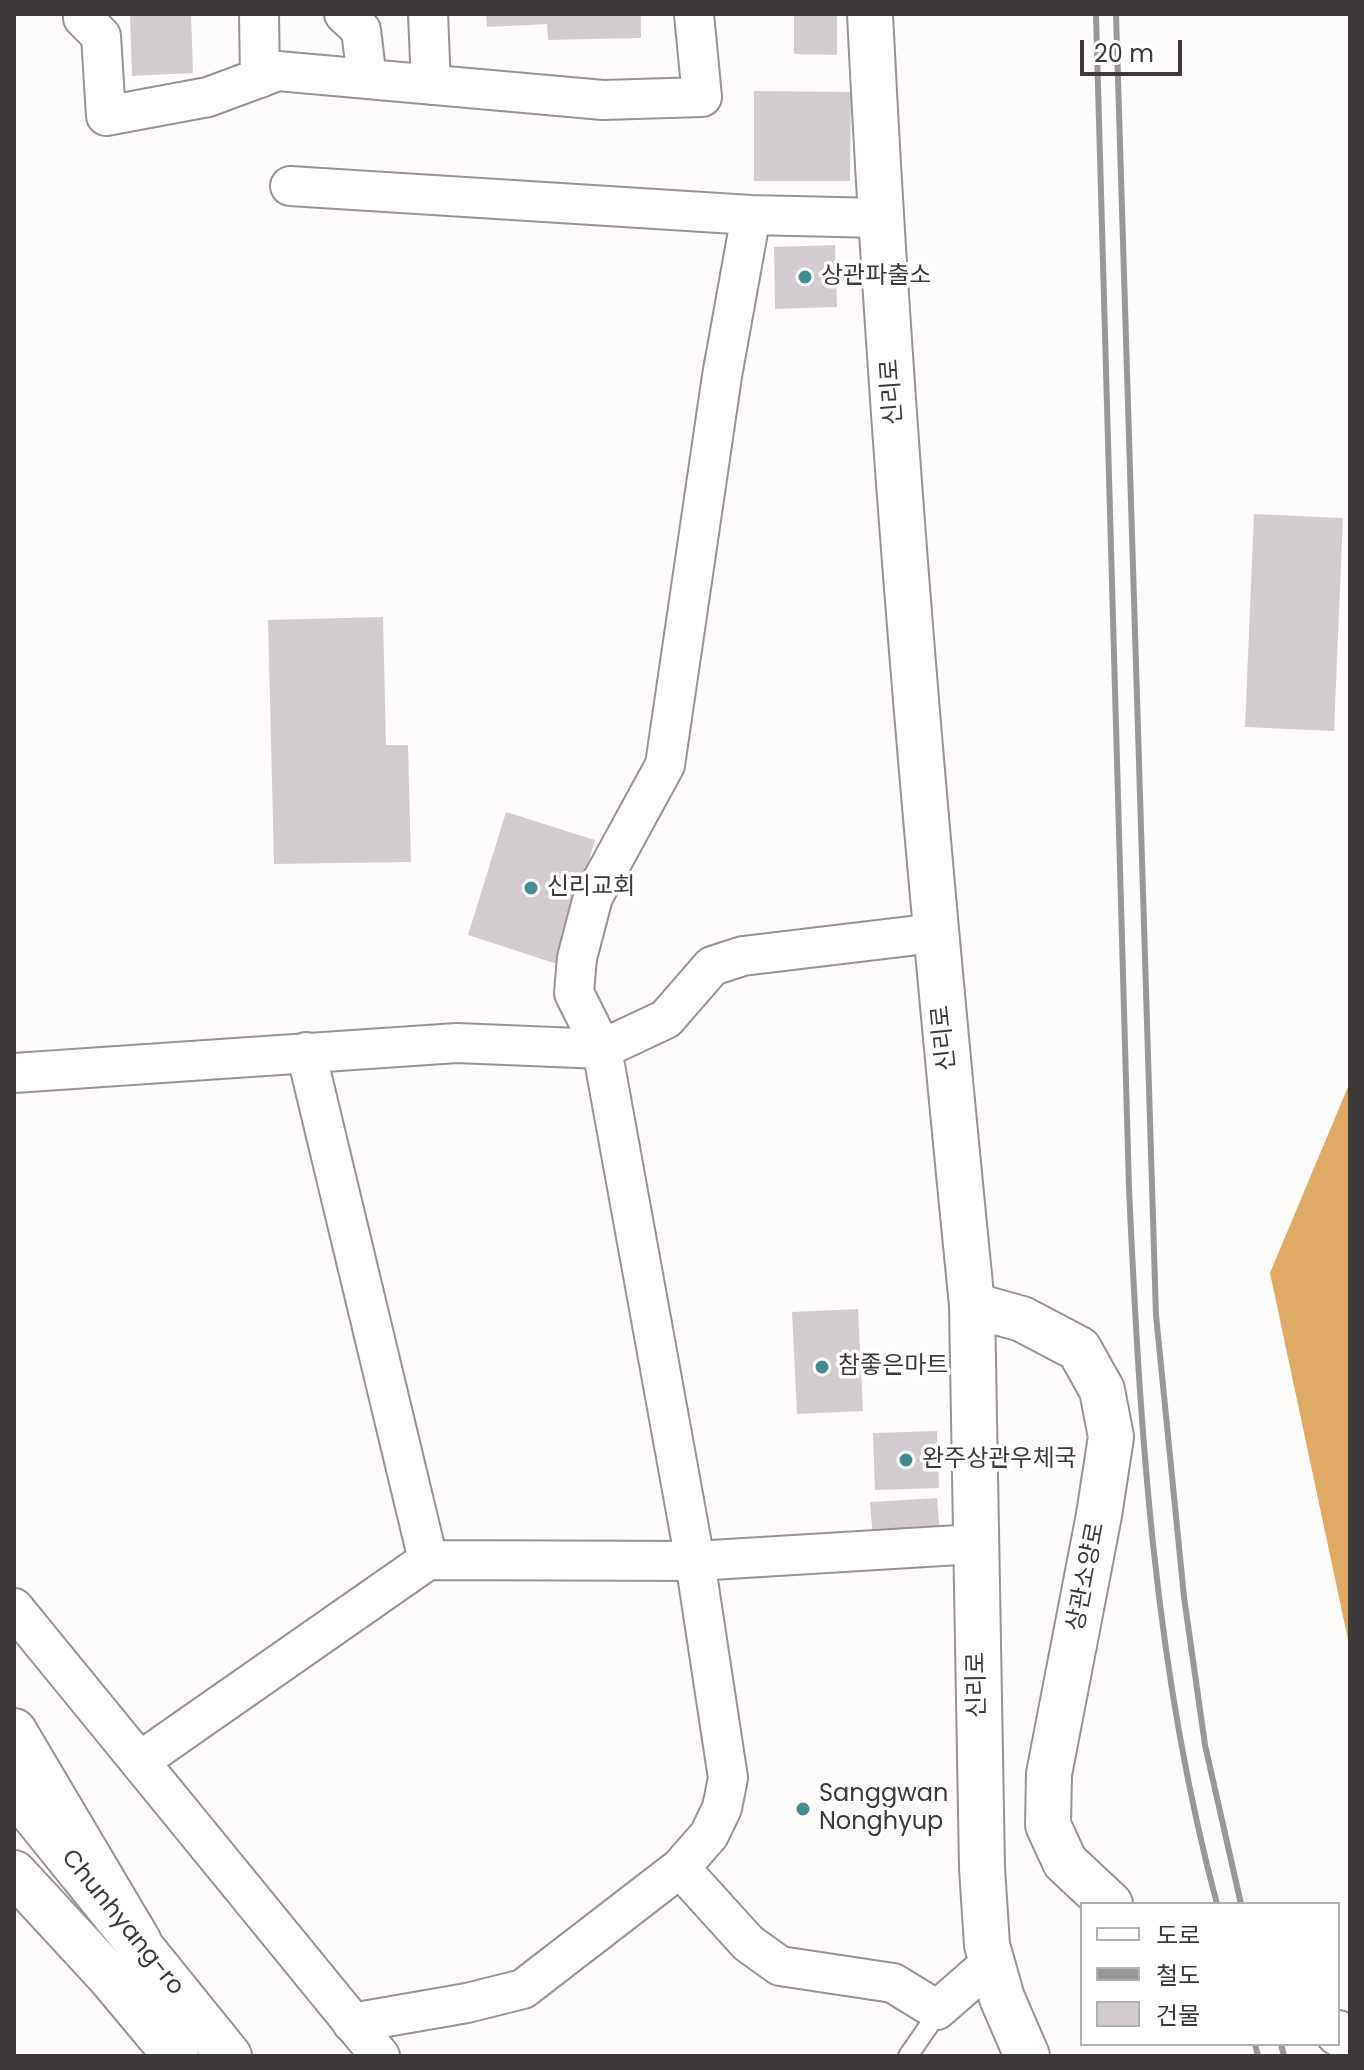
<!DOCTYPE html>
<meta charset="utf-8">
<style>
body{margin:0}
#map{position:relative;width:1364px;height:2070px;overflow:hidden;background:#fefbfb;font-family:Poppins,"Noto Sans KR",sans-serif}
canvas{display:block}
.frame{position:absolute;inset:0;border:16px solid #3d393a;pointer-events:none}
.legend{position:absolute;left:1080px;top:1902px;width:260px;height:144px;box-sizing:border-box;background:#fff;border:2px solid #b1b0b0;margin:0;padding:10px 14px;list-style:none;font-size:24px;color:#3d393a}
.legend li{display:flex;align-items:center;gap:16px;height:40px}
.legend b{width:40px;border:2px solid #b1b0b0}
.scale{position:absolute;left:1080px;top:40px;width:102px;height:36px;box-sizing:border-box;border:4px solid #3d393a;border-top:0;padding-left:10px;font-size:24px;line-height:28px;white-space:nowrap;color:#3d393a;-webkit-text-stroke:6px #fff;paint-order:stroke}
</style>
<div id="map">
<canvas width="1364" height="2070"></canvas>
<div class="frame"></div>
<ul class="legend">
<li><b style="height:10px;background:#fff"></b>도로</li>
<li><b style="height:10px;background:#9a9797"></b>철도</li>
<li><b style="height:22px;background:#d2ccd1"></b>건물</li>
</ul>
<div class="scale">20 m</div>
</div>
<script>
const ctx = document.querySelector('canvas').getContext('2d');
ctx.lineJoin = 'round';
function fillPath(path, color) { ctx.fillStyle = color; ctx.fill(path, 'evenodd'); }
function strokePath(path, color, width, dash) { ctx.strokeStyle = color; ctx.lineWidth = width; ctx.lineCap = dash ? 'butt' : 'round'; ctx.setLineDash(dash || []); ctx.stroke(path); }
function label(font, color, halo, rows, align = 'center') {
  ctx.font = font + ' Poppins,"Noto Sans KR",sans-serif'; ctx.lineWidth = 7; ctx.setLineDash([]); ctx.textBaseline = 'middle'; ctx.strokeStyle = halo; ctx.fillStyle = color; for (const [text, x, y, turn = 0] of rows) {
    ctx.save(); ctx.translate(x, y); ctx.rotate((+turn || 0) * Math.PI / 180); ctx.textAlign = isNaN(turn) ? turn : align; if (halo) ctx.strokeText(text, 0, 0); ctx.fillText(text, 0, 0); ctx.restore();
  }
}
fillPath(new Path2D(`
 M1350,1082V1649L1270,1273Z`), '#deaa65');
fillPath(new Path2D(`
 M130,14H191L193,73L132,76Z
 M486,14H641V38L548,40L547,24L487,27Z
 M794,14H837V55L794,54Z
 M754,91L851,92L850,181H754Z
 M835,245L837,307L775,309L774,247Z
 M1254,514L1343,518L1334,731L1245,727Z
 M383,617L386,745H408L411,862L274,864L268,620Z
 M506,812L595,840L557,964L468,935Z
 M858,1309L863,1411L797,1414L792,1312Z
 M937,1431L939,1488L875,1490L873,1433Z
 M937,1498L940,1535L873,1540L870,1502Z`), '#d2ccd1');
const service = new Path2D(`
 M908,2056L941,2008`);
const minor = new Path2D(`
 M83,14V18L101,36L106,116L208,97L278,71L603,100L702,97L694,14
 M259,14L260,78
 M344,14L361,30L367,79
 M428,14L431,85
 M290,186L751,215L880,218
 M306,1052L428,1560
 M14,1073L457,1043L602,1049L666,1019L712,966L743,956L935,933
 M14,1608L380,2056
 M140,1761L428,1560L695,1561L975,1544
 M680,1868L748,1943L780,1966L893,1983L937,2010L992,1962
 M352,2023L467,2003L523,1989L680,1868L709,1835L722,1808L728,1778L695,1561L602,1049L574,993L577,958L593,897L665,765L722,376L751,215`);
const tertiary = new Path2D(`
 M870,14C891,445 929,876 972,1305`);
const secondary = new Path2D(`
 M1338,2033L1350,2040
 M1027,2056L1002,1998L987,1945L982,1868L972,1305L1022,1319L1079,1349L1102,1390L1111,1437L1099,1515L1049,1774L1048,1825L1065,1862L1110,1904`);
const primary = new Path2D(`
 M14,1790L229,2056`);
const trunk = new Path2D(`
 M14,1731L139,1942
 M14,1873L110,1977L176,2056`);
strokePath(service, '#999192', 22);
strokePath(minor, '#999192', 42);
strokePath(tertiary, '#999192', 48);
strokePath(secondary, '#999192', 48);
strokePath(primary, '#999192', 48);
strokePath(trunk, '#999192', 48);
strokePath(service, '#fff', 18);
strokePath(minor, '#fff', 38);
strokePath(tertiary, '#fff', 44);
strokePath(secondary, '#fff', 44);
strokePath(primary, '#fff', 44);
strokePath(trunk, '#fff', 44);
strokePath(new Path2D(`
 M1096,14L1129,1188C1140,1428 1154,1670 1217,1904
 M1116,14L1156,1315L1184,1597L1205,1745L1241,1904
 M1255,2044L1258,2056
 M1281,2044L1284,2056`), '#9a9797', 6);
for (const [x, y, r, color] of [
 [805,277,8,"#438b8e"],
 [531,888,8,"#438b8e"],
 [822,1367,8,"#438b8e"],
 [906,1460,8,"#438b8e"],
 [803,1809,8,"#438b8e"]
]) { const dot = new Path2D(); dot.arc(x, y, r, 0, 2 * Math.PI); ctx.fillStyle = color; ctx.fill(dot); strokePath(dot, '#fff', 3); }
label('24px', '#3d393a', '#fff', [
 ["상관파출소",821,277],
 ["신리교회",547,888],
 ["참좋은마트",838,1367],
 ["완주상관우체국",922,1460],
 ["Sanggwan",819,1795],
 ["Nonghyup",819,1823]
], 'left');
label('24px', '#3d393a', '#fff', [
 ["신리로",893,392,-94],
 ["신리로",945,1038,-96],
 ["상관소양로",1087,1577,-79],
 ["신리로",978,1685,-91],
 ["Chunhyang-ro",122,1923,51]
]);
</script>
